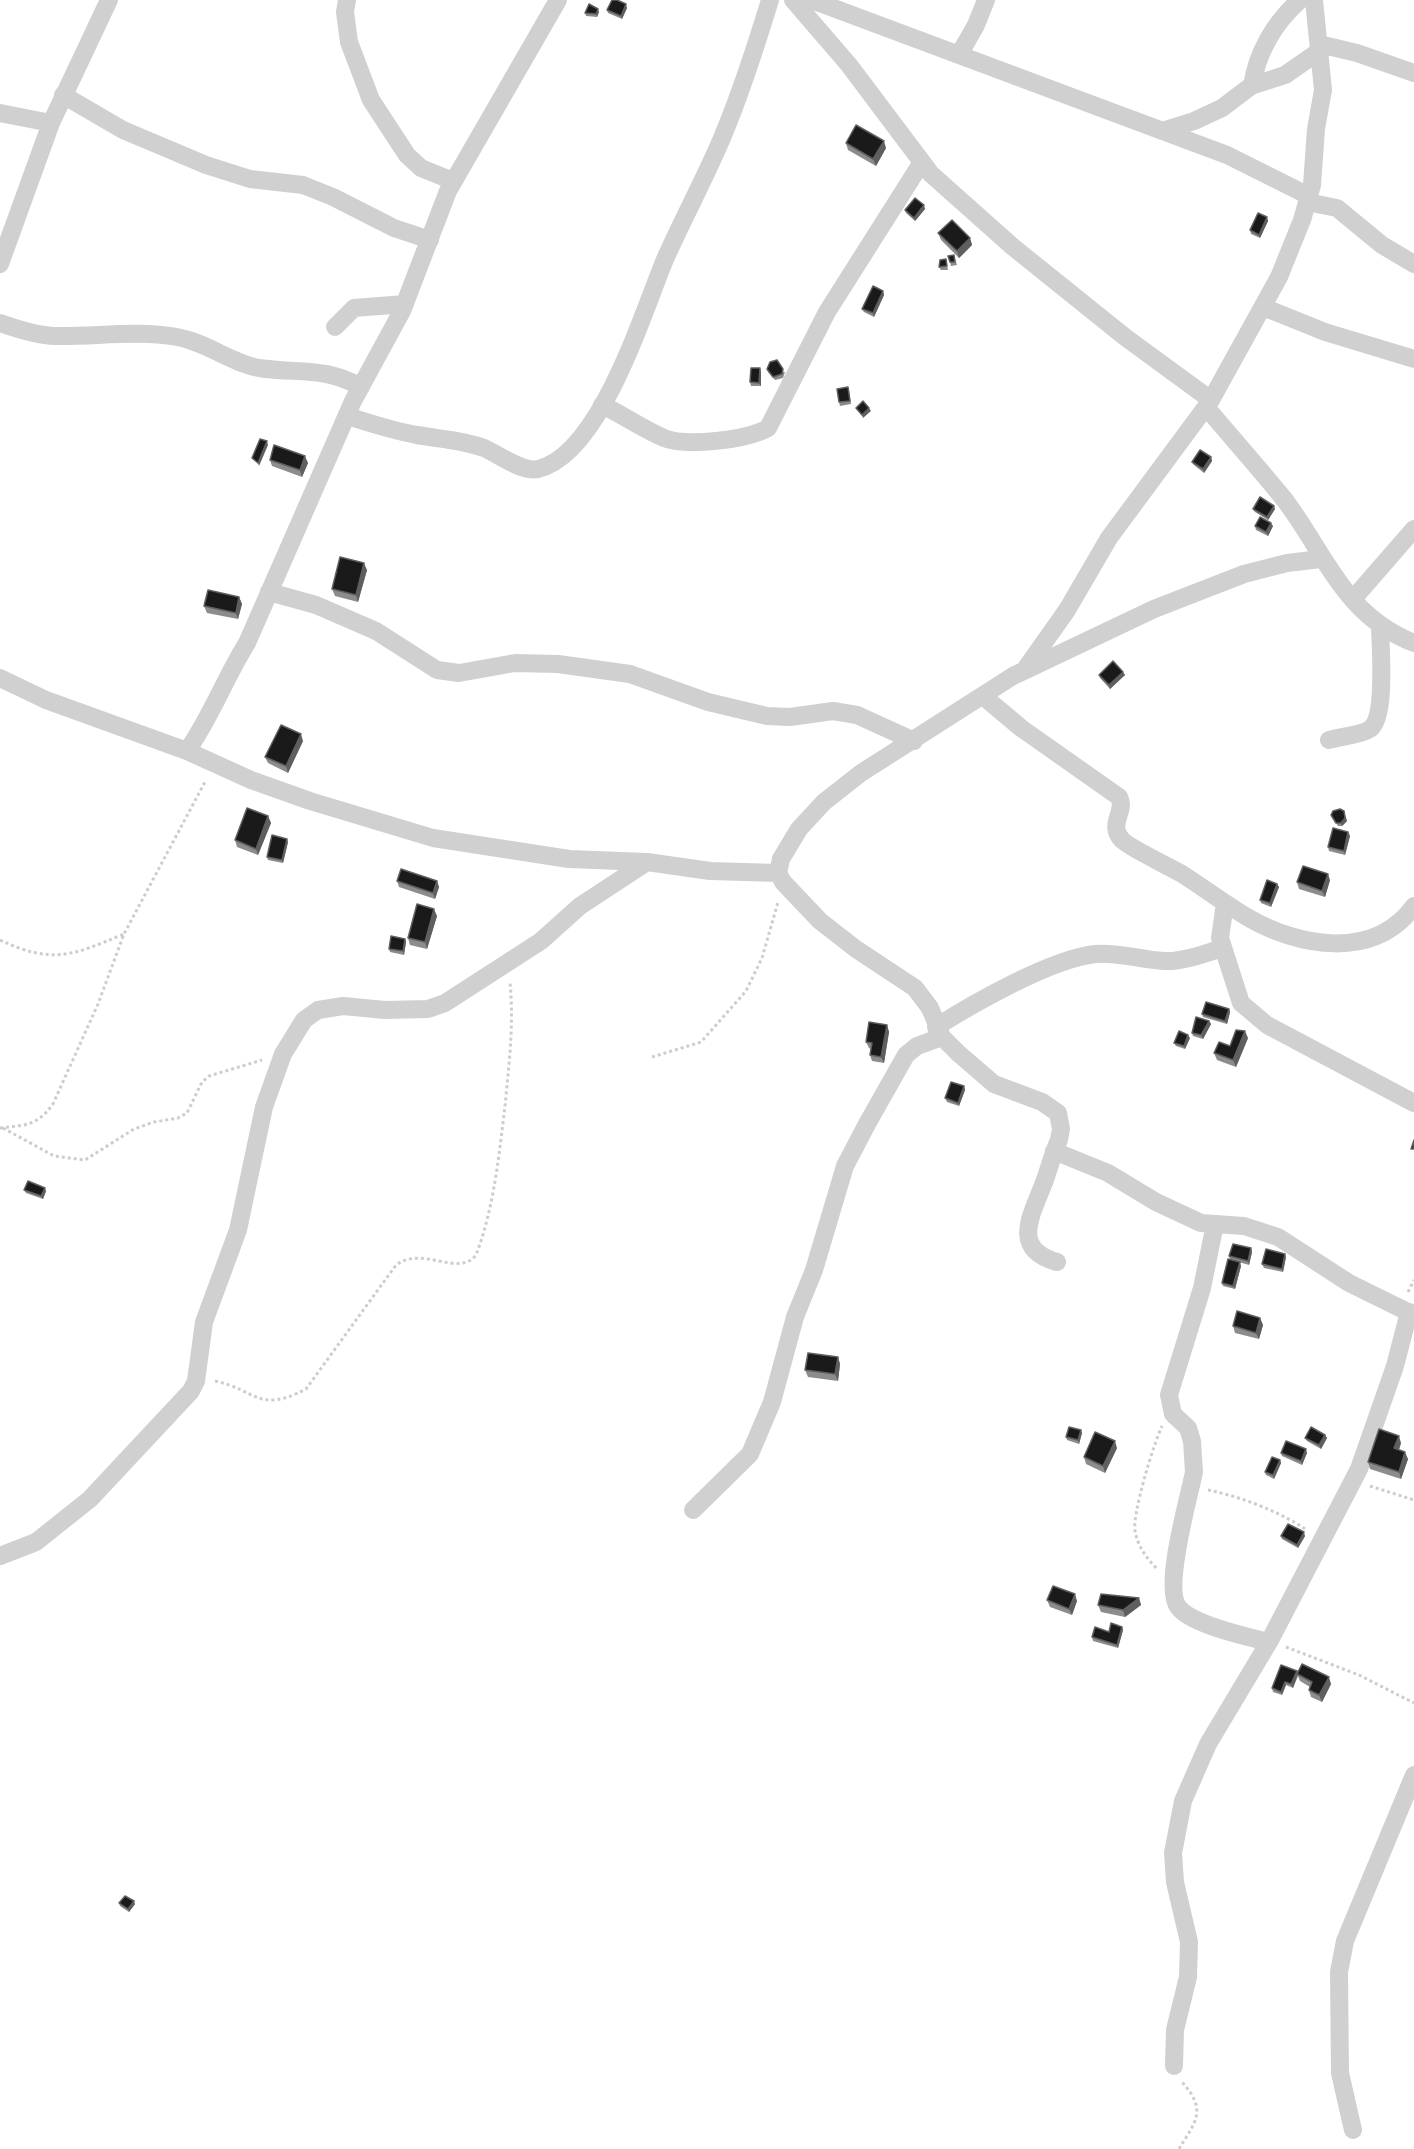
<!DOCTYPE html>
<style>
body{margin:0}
canvas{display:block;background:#fff}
</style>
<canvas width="1414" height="2149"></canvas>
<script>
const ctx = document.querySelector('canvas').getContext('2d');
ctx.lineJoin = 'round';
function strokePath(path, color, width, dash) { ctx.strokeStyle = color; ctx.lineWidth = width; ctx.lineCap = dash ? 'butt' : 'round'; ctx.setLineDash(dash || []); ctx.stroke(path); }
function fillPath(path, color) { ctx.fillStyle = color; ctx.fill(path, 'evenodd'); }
strokePath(new Path2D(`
 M0,940C53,965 73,955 124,934
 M652,1057L701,1042L746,991L762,958L778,902
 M0,1128C26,1125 37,1126 53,1104L98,1004L124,934L206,780
 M3,1128L54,1156L85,1160L134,1129L154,1122L178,1118L187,1113L202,1082L209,1076L262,1060
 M1408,1292L1414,1280
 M215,1381C257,1390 258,1414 306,1389L396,1265C423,1245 458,1278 476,1255C494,1208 499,1155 505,1106C509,1064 514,1024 510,982
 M1370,1486L1414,1500
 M1208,1490C1242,1497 1278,1511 1307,1530
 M1156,1568C1146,1557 1138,1547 1135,1531C1132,1514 1154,1443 1162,1426
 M1286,1647L1359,1675L1414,1703
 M1179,2149C1195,2122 1208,2111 1182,2082`), '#cdcdcd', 3, [3, 3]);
strokePath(new Path2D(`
 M347,0L345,12L349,42L371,100L407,155L421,168L453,181
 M793,0L849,65L931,174L1013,247L1125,337L1211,400
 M812,0L1227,155L1309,196
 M1319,44L1357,53L1414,73
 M959,55L976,25L986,0
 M1252,86C1257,52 1275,22 1300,0
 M63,95L123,130L206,165L250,179L303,185L333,197L394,228L430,240
 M0,113L51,123
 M1162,131L1194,121L1222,108L1251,86L1285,75L1321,50
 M1307,202L1337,208L1382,245L1414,264
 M0,264L51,123L109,0
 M1263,307L1325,332L1414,359
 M0,323C17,329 35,335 53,336C95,337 136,330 177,337C206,342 231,363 259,368C298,374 323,366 361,387
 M335,327L354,308L405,304
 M602,405C623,415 643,429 664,438C686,447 747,440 768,428L827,312L922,162
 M1206,407C1232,438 1259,468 1284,499C1326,554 1343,615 1414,643
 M347,416C370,423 393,431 417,435C440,439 462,440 484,448C498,454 523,473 538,469C601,454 643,311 666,257C684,217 705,178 722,138C741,93 756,46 770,0
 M269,592L316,605L376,631L437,670L459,673L515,663L558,664L630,674L708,702L767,716L790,717L833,711L857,715L914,741
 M1353,599L1414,529
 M1026,668L1067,610L1109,538L1211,400L1279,277L1302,220L1312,185L1316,129L1323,90L1314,0
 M0,678L46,700L187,751L251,780L310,801L433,838L569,859L647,862L710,871L778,873
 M983,696L1021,728L1119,797C1127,811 1107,824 1122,840C1130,848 1170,867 1182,874C1204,888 1225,904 1247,917C1298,947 1374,961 1414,906
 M1329,740C1341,736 1359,736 1370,729C1387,717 1380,645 1380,624
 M187,751C211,717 225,678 247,643L353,401L402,311L448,191L558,0
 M1225,903L1220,938L1241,1003L1267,1025L1414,1103
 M936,1027C974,1003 1051,959 1095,954C1120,952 1141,960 1164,961C1182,962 1204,954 1222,948
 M1054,1151L1108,1173L1156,1202L1201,1223L1244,1226L1278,1237L1349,1283L1414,1315
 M1215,1224L1202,1288L1169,1395L1173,1414L1188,1428L1192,1441L1194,1472C1189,1498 1162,1589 1179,1608C1193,1625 1248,1637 1269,1642
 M1057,1262C1011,1249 1031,1216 1043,1185C1049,1170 1052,1155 1059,1140L1061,1129L1058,1113L1042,1102L994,1084L958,1053L942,1037L930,1008L915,988L856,949L820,921L783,882L778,873L781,859L799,829L824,802L861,773L1013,676L1154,609L1244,574L1287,563L1321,559
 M693,1510L750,1454L772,1402L795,1317L814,1270L845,1166L867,1124L906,1055L917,1046L942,1037
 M0,1556L36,1542L90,1499L191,1391L196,1381L204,1322L238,1230L264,1107L283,1054L304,1020L318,1010L343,1006L385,1010L428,1009L445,1003L541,941L580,906L647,862
 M1174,2066L1175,2030L1188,1977L1189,1942L1175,1882L1173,1853L1183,1801L1208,1744L1269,1642L1359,1469L1395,1366L1409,1312
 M1353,2130L1340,2073L1339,1972L1345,1941L1414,1775`), '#d0d0d0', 18);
fillPath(new Path2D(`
 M627,8L622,19L608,13L607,10Z
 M599,12L597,17L586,16L585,13Z
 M846,143L886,148L876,166L848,150Z
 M925,209L915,221L906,213L905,210Z
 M1267,217L1268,221L1260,238L1251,234L1250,230Z
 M938,233L970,238L972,245L959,258L941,240Z
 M954,255L957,265L951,266L950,262Z
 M946,259L948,270H941L939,267Z
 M883,291L884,295L874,317L864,312L862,309Z
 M767,369L785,372L783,378L775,380L768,372Z
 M761,372V386H751L750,382Z
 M849,390L851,404L840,406L839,402Z
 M1211,457L1212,461L1204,473L1194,465L1192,462Z
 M270,460L308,463L302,477L272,466Z
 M1253,509H1275L1268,520L1255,512Z
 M1255,526H1273L1268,536L1256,530Z
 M367,570L358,602L335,596L332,589Z
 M239,597L242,604L238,619L207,613L204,606Z
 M1123,672L1125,675L1110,689L1100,678L1099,675Z
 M303,741L288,773L268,763L265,757Z
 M1331,815L1347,821L1342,826H1338Z
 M268,816L271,823L258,855L237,847L235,840Z
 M1348,832L1350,836L1345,855L1329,851L1328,847Z
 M288,842L283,863L268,860L267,857Z
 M1330,880L1325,897L1299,889L1297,882Z
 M397,881H437L439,887L435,899L399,887Z
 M1277,884L1279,887L1271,907L1261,903L1260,900Z
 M437,916L427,949L410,945L408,938Z
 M405,939L406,942L404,955L390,952L389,949Z
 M1229,1009L1230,1012L1227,1024L1203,1017L1202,1014Z
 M1209,1021L1211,1024L1203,1039L1193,1036L1192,1033Z
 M887,1025L889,1032L884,1063L872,1061L870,1055L871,1049L869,1048L866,1042Z
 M1190,1038L1185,1049L1176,1046L1174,1043Z
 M1248,1038L1236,1067L1217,1060L1214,1053Z
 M964,1086L965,1090L959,1106L947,1102L945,1098Z
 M24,1190L46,1191L43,1199L26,1193Z
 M1251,1248L1252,1252L1249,1265L1232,1260L1241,1266L1235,1289L1223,1286L1222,1283L1230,1260L1229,1256Z
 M1286,1257L1283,1272L1264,1268L1262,1264Z
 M1260,1318L1263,1325L1259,1339L1235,1333L1233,1326Z
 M838,1357L840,1364L838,1381L808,1377L805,1370Z
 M1081,1430L1082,1433L1079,1444L1067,1440L1066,1437Z
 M1325,1435L1327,1438L1321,1449L1307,1441L1305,1438Z
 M1401,1443L1399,1450L1408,1459L1401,1479L1370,1469L1368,1462Z
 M1117,1448L1105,1473L1086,1464L1084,1457Z
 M1281,1453H1307L1302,1465L1282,1456Z
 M1280,1460L1281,1463L1274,1479L1266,1475L1265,1472Z
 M1281,1536H1305L1298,1548L1282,1539Z
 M1139,1598L1141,1605L1125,1617L1101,1612L1098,1605Z
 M1047,1600L1077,1601L1072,1615L1050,1607Z
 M1122,1627L1123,1630L1118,1648L1093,1641L1092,1637Z
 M1297,1671L1298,1673L1331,1684L1322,1702L1311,1697L1309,1690L1310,1687L1300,1681L1298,1676L1293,1688L1286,1685L1282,1695L1273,1692L1272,1688Z
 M119,1903L135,1904L129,1912L120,1906Z`), '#8c8c8c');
fillPath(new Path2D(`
 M626,4L627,8L622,19L621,16Z
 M598,9L599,12L597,17L596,14Z
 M884,141L886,148L876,166L873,159Z
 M924,205L925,209L915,221L914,218Z
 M1267,217L1268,221L1260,238L1259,235Z
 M970,238L972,245L959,258L957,251Z
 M883,291L884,295L874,317L873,313Z
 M760,368L761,372V386L759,383Z
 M869,408L871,411L863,418L862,415Z
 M267,441L268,445L259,466L258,463Z
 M305,456L308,463L302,477L300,470Z
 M1211,457L1212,461L1204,473L1203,469Z
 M1274,506L1275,509L1268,520L1267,517Z
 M1271,523L1273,526L1268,536L1266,532Z
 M364,563L367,570L358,602L356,595Z
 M239,597L242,604L238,619L236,613Z
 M1123,672L1125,675L1110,689L1109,685Z
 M301,734L303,741L288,773L286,766Z
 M1344,811L1347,821L1342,826L1341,823Z
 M268,816L271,823L258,855L256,849Z
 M1348,832L1350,836L1345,855L1344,851Z
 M287,839L288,842L283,863L282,860Z
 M1328,874L1330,880L1325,897L1322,891Z
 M437,881L439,887L435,899L433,893Z
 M1277,884L1279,887L1271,907L1270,903Z
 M434,909L437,916L427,949L425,942Z
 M405,939L406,942L404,955L403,951Z
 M1229,1009L1230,1012L1227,1024L1225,1021Z
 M1209,1021L1211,1024L1203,1039L1201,1035Z
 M887,1025L889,1032L884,1063L881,1057Z
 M1245,1031L1248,1038L1236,1067L1233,1060Z
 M1188,1035L1190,1038L1185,1049L1184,1046Z
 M964,1086L965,1090L959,1106L958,1103Z
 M45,1188L46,1191L43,1199L41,1196Z
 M1251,1248L1252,1252L1249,1265L1248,1261Z
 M1285,1254L1286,1257L1283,1272L1282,1269Z
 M1240,1262L1241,1266L1235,1289L1233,1286Z
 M1260,1318L1263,1325L1259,1339L1256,1333Z
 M838,1357L840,1364L838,1381L835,1374Z
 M1081,1430L1082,1433L1079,1444L1078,1440Z
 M1325,1435L1327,1438L1321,1449L1319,1445Z
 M1399,1436L1401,1443L1397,1455L1394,1448Z
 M1115,1441L1117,1448L1105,1473L1103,1466Z
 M1306,1449L1307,1453L1302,1465L1301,1461Z
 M1405,1452L1408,1459L1401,1479L1399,1472Z
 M1280,1460L1281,1463L1274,1479L1273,1475Z
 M1304,1532L1305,1536L1298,1548L1297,1545Z
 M1075,1594L1077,1601L1072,1615L1069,1609Z
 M1139,1598L1141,1605L1125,1617L1123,1610Z
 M1122,1627L1123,1630L1118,1648L1117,1645Z
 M1297,1671L1298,1674L1293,1688L1291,1684Z
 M1329,1677L1331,1684L1322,1702L1319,1695Z
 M1285,1682L1286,1685L1282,1695L1281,1692Z
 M134,1901L135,1904L129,1912L128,1909Z`), '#5f5f5f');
const building = new Path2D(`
 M612,0H617L626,4L621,16L607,10Z
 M589,4L598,9L596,14L585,13Z
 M856,125L884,141L873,159L846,143Z
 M915,198L924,205L914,218L905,210Z
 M1258,213L1267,217L1259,235L1250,230Z
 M952,220L970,238L957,251L938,233Z
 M954,255L955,262H950L948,256Z
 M946,259L947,266L939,267L940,260Z
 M873,286L883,291L873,313L862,309Z
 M777,360L783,369L782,374L773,377L767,369L770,362Z
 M751,368H760L759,383L750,382Z
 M848,387L850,401L839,402L837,389Z
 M863,401L869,408L862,415L856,408Z
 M260,439L267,441L258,463L252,458Z
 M274,445L305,456L300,470L270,460Z
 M1200,450L1211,457L1203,469L1192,462Z
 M1260,497L1274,506L1267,517L1253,509Z
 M1260,517L1271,523L1266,532L1255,526Z
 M340,557L364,563L356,595L332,589Z
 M208,590L239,597L236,613L204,606Z
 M1113,661L1123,672L1109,685L1099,675Z
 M281,725L301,734L286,766L265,757Z
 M247,808L268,816L256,849L235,840Z
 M1340,809L1344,811L1345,818L1341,823H1336L1331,815L1333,811Z
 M1333,828L1348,832L1344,851L1328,847Z
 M272,835L287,839L282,860L267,857Z
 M1303,866L1328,874L1322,891L1297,882Z
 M401,869L437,881L433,893L397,881Z
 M1267,880L1277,884L1270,903L1260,900Z
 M417,904L434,909L425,942L408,938Z
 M391,936L405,939L403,951L389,949Z
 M1206,1002L1229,1009L1225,1021L1202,1014Z
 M1196,1017L1209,1021L1201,1035L1192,1033Z
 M869,1022L887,1025L881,1057L870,1055L872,1043L866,1042Z
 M1236,1030L1245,1031L1233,1060L1214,1053L1219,1042L1230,1046Z
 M1179,1031L1188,1035L1184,1046L1174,1043Z
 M951,1082L964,1086L958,1103L945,1098Z
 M1414,1140V1149H1411Z
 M28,1181L45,1188L41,1196L24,1190Z
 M1233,1244L1251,1248L1248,1261L1229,1256Z
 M1266,1249L1285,1254L1282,1269L1262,1264Z
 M1228,1259L1240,1262L1233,1286L1222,1283Z
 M1237,1311L1260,1318L1256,1333L1233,1326Z
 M808,1353L838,1357L835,1374L805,1370Z
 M1069,1427L1081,1430L1078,1440L1066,1437Z
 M1311,1427L1325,1435L1319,1445L1305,1438Z
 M1379,1429L1399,1436L1394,1448L1405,1452L1399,1472L1368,1462Z
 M1095,1432L1115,1441L1103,1466L1084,1457Z
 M1286,1441L1306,1449L1301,1461L1281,1453Z
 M1272,1457L1280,1460L1273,1475L1265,1472Z
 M1288,1524L1304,1532L1297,1545L1281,1536Z
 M1053,1586L1075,1594L1069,1609L1047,1600Z
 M1101,1594L1139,1598L1123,1610L1098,1605Z
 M1111,1623L1122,1627L1117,1645L1092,1637L1095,1627L1109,1632Z
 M1302,1664L1329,1677L1319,1695L1309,1690L1312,1682L1297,1674Z
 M1281,1665L1297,1671L1291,1684L1285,1682L1281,1692L1272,1688Z
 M125,1896L134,1901L128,1909L119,1903Z`);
fillPath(building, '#1a1a1a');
strokePath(building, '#5f5f5f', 1.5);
</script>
